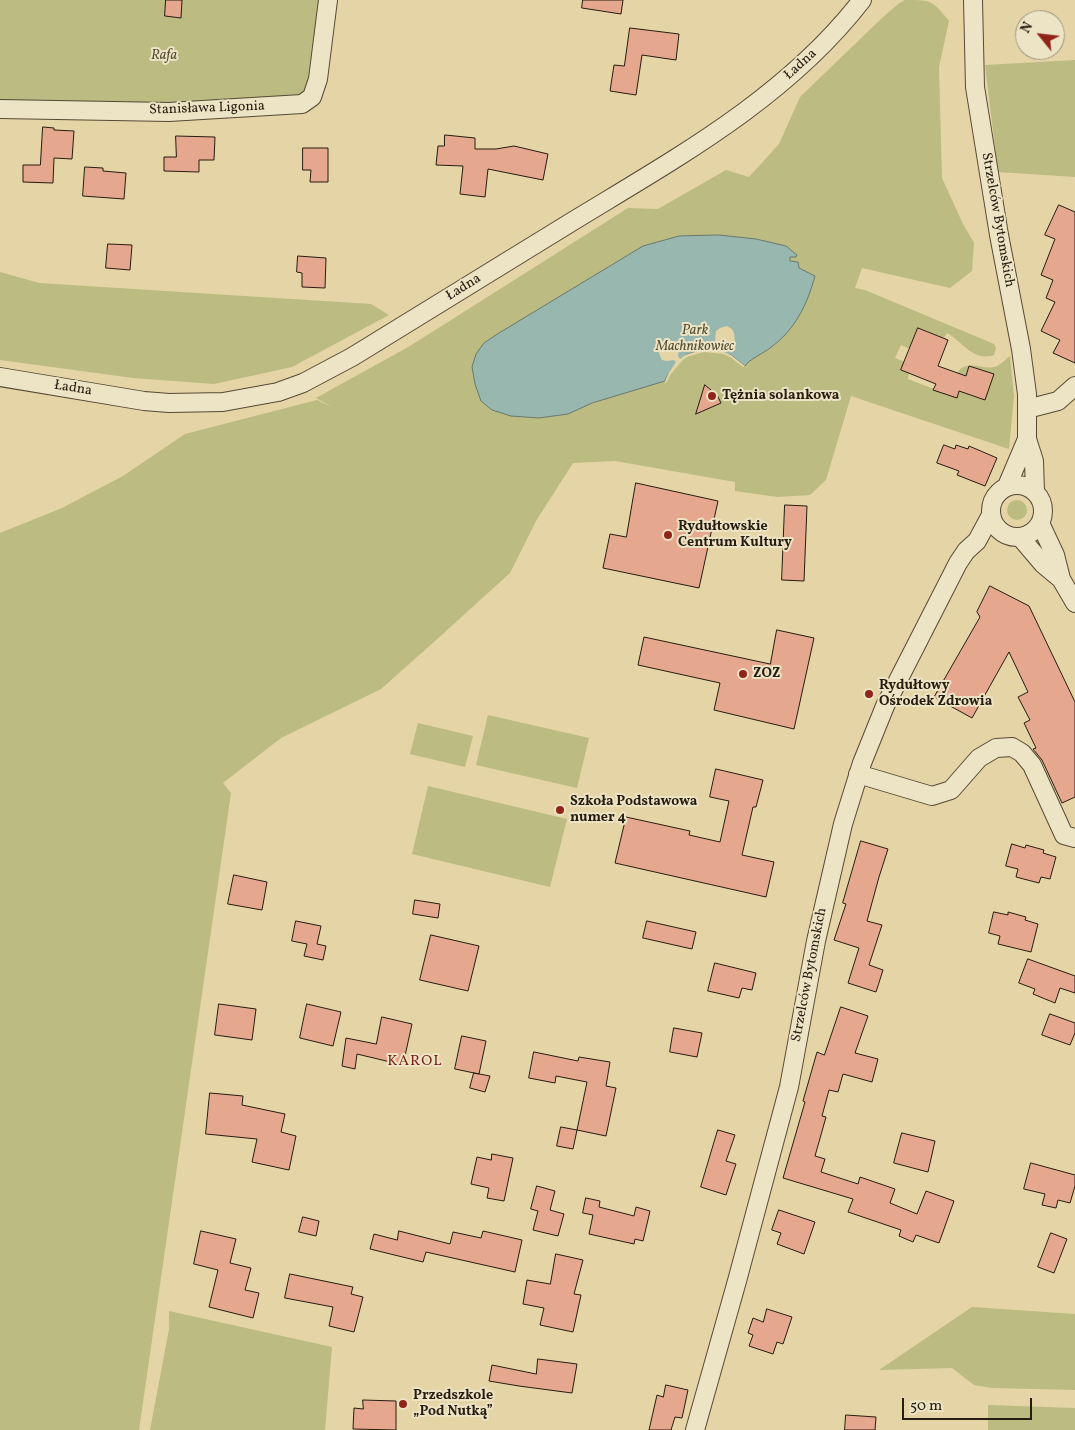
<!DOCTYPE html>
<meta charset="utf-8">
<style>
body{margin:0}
#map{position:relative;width:1075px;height:1430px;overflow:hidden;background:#e4d4a6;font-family:Vollkorn,serif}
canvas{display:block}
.north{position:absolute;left:1015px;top:10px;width:50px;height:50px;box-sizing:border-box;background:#ede3c5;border:1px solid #9d937c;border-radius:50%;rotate:299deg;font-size:14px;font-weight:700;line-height:20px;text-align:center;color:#261c0f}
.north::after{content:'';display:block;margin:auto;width:18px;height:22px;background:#8f2418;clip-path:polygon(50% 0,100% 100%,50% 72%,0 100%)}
.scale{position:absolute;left:902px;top:1398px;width:130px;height:22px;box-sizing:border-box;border:2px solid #261c0f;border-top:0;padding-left:6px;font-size:15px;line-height:18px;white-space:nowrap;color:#261c0f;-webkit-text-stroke:4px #ede3c5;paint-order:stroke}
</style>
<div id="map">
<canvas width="1075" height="1430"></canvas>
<div class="north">N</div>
<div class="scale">50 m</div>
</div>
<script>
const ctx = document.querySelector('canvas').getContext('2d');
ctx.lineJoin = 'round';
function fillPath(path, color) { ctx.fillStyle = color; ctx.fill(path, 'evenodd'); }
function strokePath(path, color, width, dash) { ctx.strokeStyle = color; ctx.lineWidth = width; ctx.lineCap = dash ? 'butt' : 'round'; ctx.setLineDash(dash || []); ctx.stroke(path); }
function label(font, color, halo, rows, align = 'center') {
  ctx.font = font + ' Vollkorn,serif'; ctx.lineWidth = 4; ctx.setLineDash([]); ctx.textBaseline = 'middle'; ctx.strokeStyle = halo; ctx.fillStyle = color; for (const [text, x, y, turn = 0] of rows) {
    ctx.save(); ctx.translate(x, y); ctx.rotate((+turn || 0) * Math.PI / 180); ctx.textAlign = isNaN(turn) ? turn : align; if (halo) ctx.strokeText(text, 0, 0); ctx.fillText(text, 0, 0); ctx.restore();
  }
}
fillPath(new Path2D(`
 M0,0H328L318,79L302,104L0,109Z
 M905,0C932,0 932,0 949,21L939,67L942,178L963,224L974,243L972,271L950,288L862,268L855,288L865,290L994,344L996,348L994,355C973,362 963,342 947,333L944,338L918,328L910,349L901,345L895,358L905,362L909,373L908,379L957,398L956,375L961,368C976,361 984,371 997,366C1001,364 1006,359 1010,356L1014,396L1009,449L851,396L826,480L810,495L777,497L735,491V482L615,461L573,463L536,521L510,573L435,641L381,689L281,738L223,783L231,793L139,1430H0V533L62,508L123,476L185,434L317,400L332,407L316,398L410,346L628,208L658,209L726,170L749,177L779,144L800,97L882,18L898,4Z
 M1075,60V177L998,172L985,65Z
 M0,272L39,283L371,304L389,315L292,367L214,384L133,378L0,360Z
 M1007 510a10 10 0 1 1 20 0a10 10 0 1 1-20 0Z
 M488,715L589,738L577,788L476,765Z
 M418,723L473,736L465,767L410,754Z
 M428,786L567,819L550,887L412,854Z
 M972,1307L1075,1314V1390L992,1388L974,1385L952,1368L879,1370Z
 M169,1311L332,1347L325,1430H150L169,1329Z
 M988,1405L1075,1408V1430H988Z`), '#bcbb81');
const water = new Path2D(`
 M719,235L756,239L786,246L797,255L796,257H790V261L798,262L799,268L815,276C807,305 795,330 770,348C764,353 748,360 745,366L731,355L704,349L685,355L668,374L665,381L592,403L568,414L539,418L511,416L492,410L481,401L475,384L472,367L476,354L484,343L499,333L643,246L679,236Z`);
fillPath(water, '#97b7af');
strokePath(water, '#6a796f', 1);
fillPath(new Path2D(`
 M727,326L732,329L734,333L735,342L732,345L725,348L724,352L731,355L745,366L743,367L730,357L723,354L704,352L687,357L682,361L670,375L667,382L664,384L668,374L676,362L674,360L667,361L662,360L658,351L660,343L664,341L669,340L677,342L679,351L678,356L680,359L685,355L704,349L718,350L719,346L715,340L716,331L720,328Z`), '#e4d4a6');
const building = new Path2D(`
 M166,0H182L181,18L165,16Z
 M583,0H623L621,14L582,8Z
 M630,28L679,34L676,60L642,55L636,95L610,91L614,65L624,66Z
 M43,127L54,128V130L74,131L72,159L54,158L53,183L23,182V165H40Z
 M445,135L475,138V149H496L514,146L548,154L543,180L488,169L485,197L460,194L463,166L436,165L438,146H444Z
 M176,136L215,137L214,160H199V172L164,171V157H176Z
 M303,148H328V182H310L311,170H303Z
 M85,167L103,168V171L126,173L124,199L83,196Z
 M1059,205L1075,212V363L1053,353L1060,340L1041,331L1055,302L1046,298L1053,280L1041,275L1055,239L1045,235Z
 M108,244L132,245L130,270L106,268Z
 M298,256L326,258L325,288L302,287V273L297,272Z
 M918,328L948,340L938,366L966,376L969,366L994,374L985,400L959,391L957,398L933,390L936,384L901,370Z
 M705,385L717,395L721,403L696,414Z
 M944,445L955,449L956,445L968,449L969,446L997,458L985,486L957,475L959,471L937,463Z
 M636,483L718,501L699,588L603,568L610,534L626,537Z
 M785,505L807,506L804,581L782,580Z
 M990,586L1029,606L1075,702V797L1062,803L1042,760L1033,749L1036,748L1024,723L1030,720L1018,697L1028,692L1009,652L972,718L934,697L980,617L977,612Z
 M777,630L814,638L794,729L714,710L720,683L638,665L644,637L770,664Z
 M716,769L763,780L756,807H753L742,855L774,862L766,897L615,863L626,817L690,831L689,835L720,842L729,801L710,797Z
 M861,841L888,849L879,877L867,921L882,925L869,965L883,970L876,992L848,983L859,948L834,940L846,904L843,903Z
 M1012,844L1025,848L1026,845L1044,850L1043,853L1056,857L1050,879L1041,877L1039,883L1016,877L1018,869L1006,866Z
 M234,875L267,882L262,910L228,904Z
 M415,900L440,904L438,918L413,914Z
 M994,912L1008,915V912L1026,917L1025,920L1038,924L1031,952L998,944L1000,936L989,933Z
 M296,921L321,926L317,944L326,946L323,960L304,956L307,944L292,941Z
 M647,921L696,932L692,949L643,938Z
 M431,935L479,946L468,991L420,980Z
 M1028,959L1075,976V993L1060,988L1055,1003L1033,994L1035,989L1019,983Z
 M715,963L756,973L752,990L742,988L739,998L708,991Z
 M219,1004L256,1009L252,1040L215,1035Z
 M307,1004L341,1012L333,1046L300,1038Z
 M841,1007L868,1016L855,1053L878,1059L872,1082L843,1074L838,1092L829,1090L822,1116L826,1117L815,1156L825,1159L821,1172L858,1184L860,1177L895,1189L890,1203L917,1214L926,1191L954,1201L939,1243L916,1235L913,1242L899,1236L901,1230L848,1212L853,1199L783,1178L805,1102L803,1101L817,1052L824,1055Z
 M1050,1014L1075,1023V1033L1070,1045L1042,1035Z
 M382,1017L412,1024L403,1065L357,1054L355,1069L342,1066L346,1038L376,1044Z
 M674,1028L702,1033L697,1057L670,1052Z
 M462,1036L486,1041L479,1074L455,1069Z
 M534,1052L578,1061L579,1057L610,1062L606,1086L616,1088L606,1136L577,1130L587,1082L556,1076L555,1083L529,1078Z
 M474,1073L490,1076L485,1092L470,1088Z
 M210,1093L243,1096L242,1105L285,1114L281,1132L296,1136L289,1170L252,1162L257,1139L206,1134Z
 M561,1127L577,1130L573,1149L557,1146Z
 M718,1130L735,1135L726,1161L736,1164L726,1195L701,1187Z
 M902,1133L935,1141L928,1172L894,1163Z
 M492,1154L513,1158L504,1201L487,1198L489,1188L471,1184L477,1157L491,1160Z
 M1031,1163L1075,1175V1186L1070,1203L1058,1200L1056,1208L1042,1205L1045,1194L1024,1189Z
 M537,1186L555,1191L550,1210L564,1214L558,1236L533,1230L538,1211L531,1209Z
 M586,1198L600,1201L599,1207L634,1216L636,1207L650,1211L643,1241L635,1239L634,1244L589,1234L593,1215L583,1213Z
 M779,1210L815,1222L804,1254L777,1244L781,1233L772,1230Z
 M303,1217L319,1221L316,1236L299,1232Z
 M201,1231L236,1239L230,1263L251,1268L245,1290L259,1293L253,1318L209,1307L218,1270L194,1264Z
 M399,1231L450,1244L453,1232L481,1238L483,1231L522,1240L515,1272L426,1252L423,1262L370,1249L374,1234L397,1240Z
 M1051,1233L1067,1239L1054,1273L1038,1267Z
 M556,1254L583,1260L574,1294L581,1295L573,1332L540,1325L544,1308L523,1304L527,1280L550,1284Z
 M290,1274L353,1287L351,1294L363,1297L354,1332L329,1326L333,1307L285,1298Z
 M767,1309L792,1317L783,1344L777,1342L773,1354L749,1346L753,1335L748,1333L753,1318L763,1322Z
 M538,1359L577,1364L572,1393L519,1386L489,1381L492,1365L536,1374Z
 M666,1385L688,1390L682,1418L675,1417L671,1430H649L657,1395L663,1397Z
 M363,1400L396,1401V1430L353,1429L354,1408L363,1409Z
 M846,1415L876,1417L875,1430H845Z`);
fillPath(building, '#e5a88f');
strokePath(building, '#261c0f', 1);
const minor = new Path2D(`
 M973,0L975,87L999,235L1021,349L1027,394V439L1034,461L1035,492
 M0,109L169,112L302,104L312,97L318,79L328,0
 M0,377L144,401L169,403L223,402L278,392L303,383L352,357C428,311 503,264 578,218C680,156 788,96 862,0
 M1027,409L1058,401L1075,386
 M991 511a26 26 0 1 1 52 0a26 26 0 1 1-52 0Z
 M1007,486L1027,439
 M1040,523L1055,555L1061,579L1075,603
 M1020,537L1043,564L1061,579
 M858,774L932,796L951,790L979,758L996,748L1012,747L1022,753L1032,765L1064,835L1075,838
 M695,1430L737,1281L789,1087L816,941L843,824L862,763L885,706L958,563L966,551L977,541L991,515`);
strokePath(minor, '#564a35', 20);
strokePath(minor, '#ede3c5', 18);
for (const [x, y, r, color] of [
 [712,396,5,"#8f2418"],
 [668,535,5,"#8f2418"],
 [743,674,5,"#8f2418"],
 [869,694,5,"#8f2418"],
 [560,810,5,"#8f2418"],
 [403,1404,5,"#8f2418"]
]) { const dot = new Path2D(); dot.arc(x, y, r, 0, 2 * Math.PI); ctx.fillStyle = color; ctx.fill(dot); strokePath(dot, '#ede3c5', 2); }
label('italic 14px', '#534c31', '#ede3c5', [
 ["Rafa",164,56],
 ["Park",695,331],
 ["Machnikowiec",695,347]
]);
label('14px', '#261c0f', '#ede3c5', [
 ["Ładna",801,65,-42],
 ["Stanisława Ligonia",207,109,-2],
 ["Strzelców Bytomskich",997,220,80],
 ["Ładna",464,288,-32],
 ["Ładna",73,389,9],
 ["Strzelców Bytomskich",810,975,-79]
]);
label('bold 14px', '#261c0f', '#ede3c5', [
 ["Tężnia solankowa",722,396],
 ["Rydułtowskie",678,527],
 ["Centrum Kultury",678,543],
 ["ZOZ",753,674],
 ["Rydułtowy",879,686],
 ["Ośrodek Zdrowia",879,702],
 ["Szkoła Podstawowa",570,802],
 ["numer 4",570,818],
 ["Przedszkole",413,1396],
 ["„Pod Nutką”",413,1412]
], 'left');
ctx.letterSpacing = '1px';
label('15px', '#7a1f14', '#ede3c5', [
 ["KAROL",415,1062]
]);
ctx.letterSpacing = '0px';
</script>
